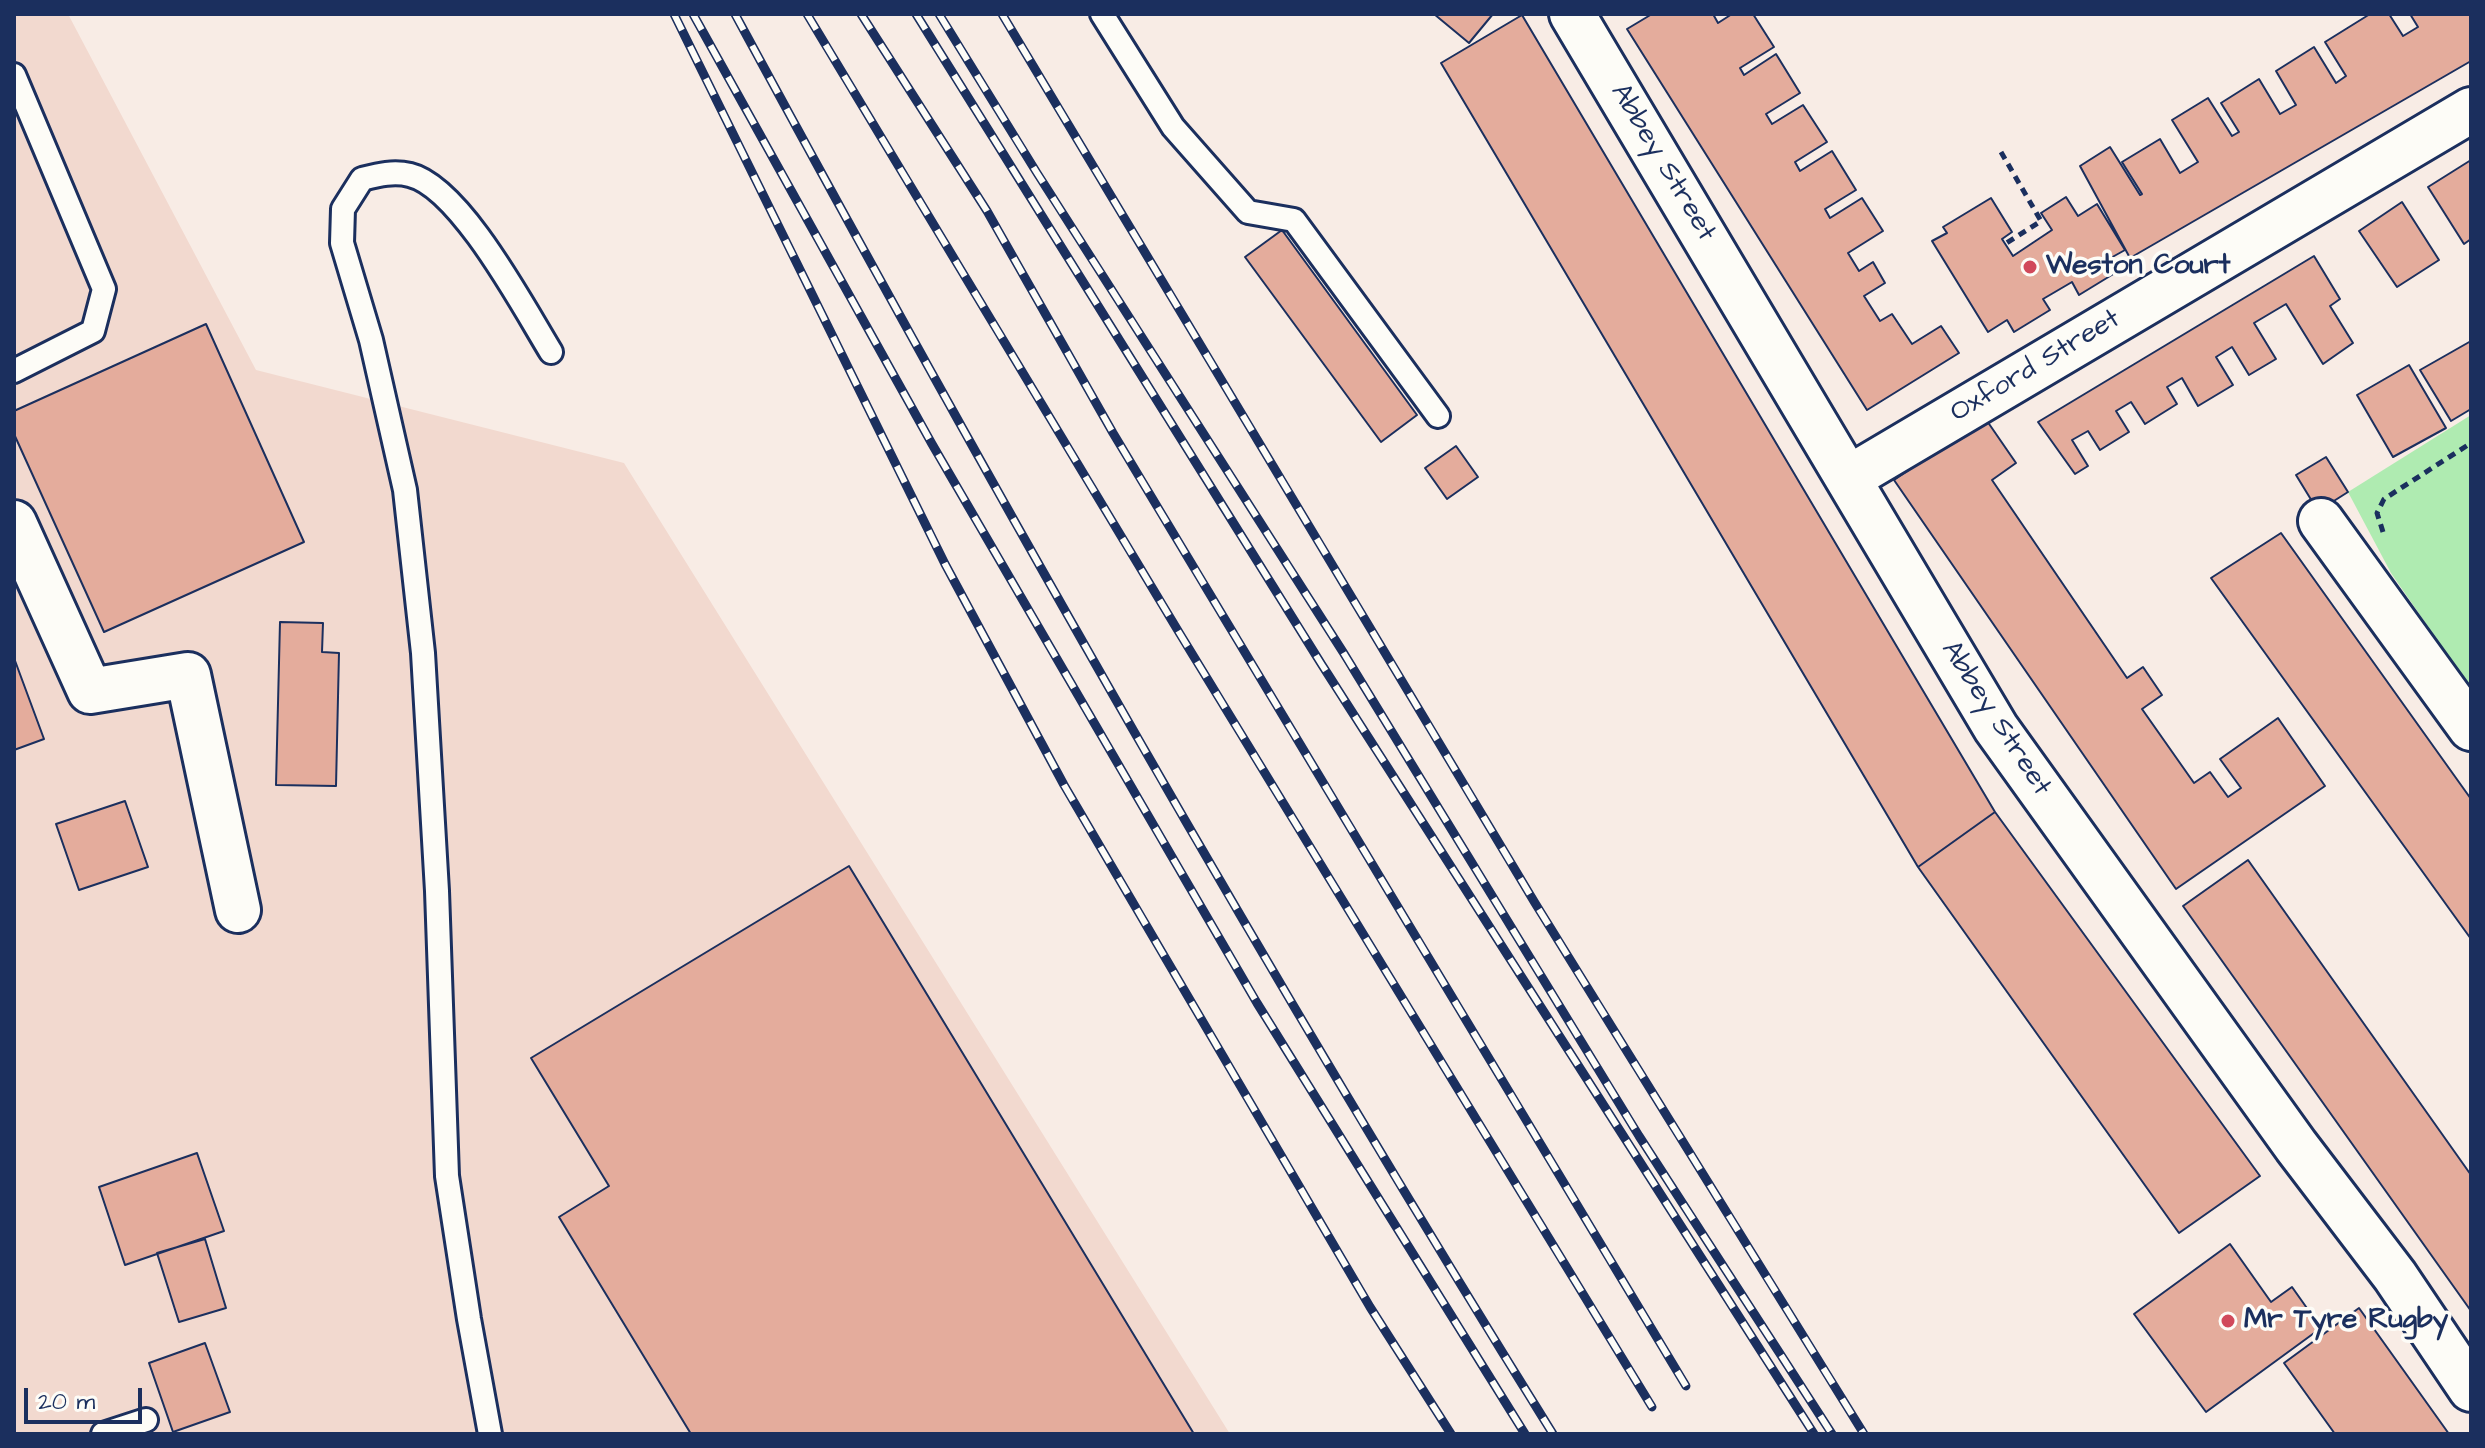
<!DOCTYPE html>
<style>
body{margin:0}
#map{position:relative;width:2485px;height:1448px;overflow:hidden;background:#f8ece5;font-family:"Architects Daughter",sans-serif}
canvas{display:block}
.frame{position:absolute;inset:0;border:16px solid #1b2f5e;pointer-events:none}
.scale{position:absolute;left:24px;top:1388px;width:118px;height:36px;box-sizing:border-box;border:4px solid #1b2f5e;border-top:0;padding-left:10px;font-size:24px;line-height:28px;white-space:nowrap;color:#1b2f5e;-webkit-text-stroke:6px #fdfcf7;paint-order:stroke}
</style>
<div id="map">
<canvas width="2485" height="1448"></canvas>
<div class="frame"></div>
<div class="scale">20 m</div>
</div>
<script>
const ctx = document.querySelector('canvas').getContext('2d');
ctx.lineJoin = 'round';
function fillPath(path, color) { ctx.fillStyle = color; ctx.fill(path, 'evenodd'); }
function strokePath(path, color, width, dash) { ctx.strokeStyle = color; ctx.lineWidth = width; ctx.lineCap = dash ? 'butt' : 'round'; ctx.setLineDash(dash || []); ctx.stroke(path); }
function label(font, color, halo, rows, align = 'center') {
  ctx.font = font + ' "Architects Daughter",sans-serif'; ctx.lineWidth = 7; ctx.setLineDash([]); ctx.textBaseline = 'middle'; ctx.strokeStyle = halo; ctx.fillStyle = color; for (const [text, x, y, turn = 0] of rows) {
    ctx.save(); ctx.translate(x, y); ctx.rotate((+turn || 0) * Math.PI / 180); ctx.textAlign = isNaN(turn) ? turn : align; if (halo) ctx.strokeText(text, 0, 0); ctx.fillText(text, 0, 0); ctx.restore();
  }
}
fillPath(new Path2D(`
 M14,14H68L256,370L624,463L1230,1434H14Z`), '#f2d9cf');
fillPath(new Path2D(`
 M2471,415V689L2391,573L2348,492Z`), '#afebb1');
const building = new Path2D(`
 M1434,14H1493L1469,43Z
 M1652,14H1713L1718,23L1732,14H1753L1774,47L1740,68L1744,75L1776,54L1800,93L1766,114L1772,124L1803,105L1827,142L1795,162L1800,171L1832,151L1856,190L1825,209L1830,218L1862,198L1883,231L1848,253L1859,271L1873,262L1885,283L1864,296L1880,321L1892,314L1912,344L1941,326L1959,353L1867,410L1627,29Z
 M2370,14H2389L2403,36L2418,27L2410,14H2471V61L2130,258L2080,166L2110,147L2140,195L2142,194L2122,162L2160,139L2180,173L2198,162L2172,120L2208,98L2232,136L2239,132L2221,103L2259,79L2280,114L2296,105L2276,71L2314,47L2336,83L2346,76L2325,42Z
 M1522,15L1995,812L1918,867L1441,63Z
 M2471,160V239L2464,244L2428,187Z
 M2066,197L2078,216L2097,204L2125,250L2107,260L2115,273L2079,295L2072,282L2043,299L2050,310L2014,332L2007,320L1988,332L1932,241L1947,233L1943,227L1991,198L2012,232L2002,239L2013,256L2052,230L2041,213Z
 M2402,202L2439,260L2397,287L2359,231Z
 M1282,230L1417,415L1381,442L1245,257Z
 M2314,256L2340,299L2330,306L2353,343L2323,364L2286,304L2254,323L2276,359L2249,375L2232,347L2216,357L2233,385L2198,406L2182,378L2167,387L2177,404L2145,424L2131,402L2116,411L2129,432L2100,450L2088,431L2072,440L2088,466L2075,474L2038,422Z
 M206,324L304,542L104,632L14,434V411Z
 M2471,341V409L2451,421L2420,370Z
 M2409,365L2446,428L2393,457L2357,395Z
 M1985,418L2016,463L1992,480L2127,678L2143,667L2162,695L2142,709L2194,783L2210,772L2228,797L2241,788L2220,759L2278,718L2325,786L2176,889L1894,480Z
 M1456,446L1478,477L1447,499L1425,468Z
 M2326,457L2348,492L2318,511L2296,475Z
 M2281,533L2471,799V939L2211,578Z
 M280,622L323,623L322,652L339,653L336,786L276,785Z
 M14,658L44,739L14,750Z
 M125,801L148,867L79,890L56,824Z
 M1995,812L2260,1176L2179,1233L1918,867Z
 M2248,860L2471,1175V1311L2183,906Z
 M849,866L1194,1434H691L559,1217L609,1186L531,1058Z
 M197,1153L224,1231L125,1265L99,1187Z
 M205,1239L226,1308L179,1322L157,1253Z
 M2230,1244L2271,1302L2292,1287L2321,1328L2206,1412L2134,1314Z
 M2359,1308L2449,1434H2335L2284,1363Z
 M205,1343L230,1412L173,1432L149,1363Z`);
fillPath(building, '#e4ac9c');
strokePath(building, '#1b2f5e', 2);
const lane = new Path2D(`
 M1102,14L1173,127L1248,212L1294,220L1438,416
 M14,75L104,289L93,331L14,371
 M103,1434L146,1420
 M490,1434L469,1319L447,1176L437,891L423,653L405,490L371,340L342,243L343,209L362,179C378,175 393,171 410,175C460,187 524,308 551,352`);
const street = new Path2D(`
 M1572,14L1996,728L2296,1146L2395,1276L2471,1389
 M1849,478L2471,110
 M2321,521L2471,728
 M14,523L90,691L188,675L238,910`);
strokePath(lane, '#1b2f5e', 28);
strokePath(street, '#1b2f5e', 50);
strokePath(new Path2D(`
 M2001,152L2041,221L2005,244
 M2383,532L2377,513L2384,499L2471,443`), '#1b2f5e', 5, [8, 6]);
strokePath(lane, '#fdfcf7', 22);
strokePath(street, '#fdfcf7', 44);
const rail = new Path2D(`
 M674,14L945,564L1064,785L1370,1307L1451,1434
 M693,14L932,444L1257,1003L1525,1434
 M735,14C995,494 1264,970 1553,1434
 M807,14L1180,634L1652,1407
 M861,14L987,211L1113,433L1686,1386
 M916,14L1322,665L1814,1434
 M939,14L1037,173L1343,652L1639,1136L1832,1434
 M1002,14L1535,903L1864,1434`);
strokePath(rail, '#1b2f5e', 9);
strokePath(rail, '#fdfcf7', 6, [18]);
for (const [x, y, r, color] of [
 [2030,267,8,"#d1495b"],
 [2228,1321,8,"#d1495b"]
]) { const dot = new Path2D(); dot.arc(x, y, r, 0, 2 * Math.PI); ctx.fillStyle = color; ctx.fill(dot); strokePath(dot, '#fdfcf7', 3); }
label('28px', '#1b2f5e', '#fdfcf7', [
 ["Abbey Street",1662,163,59],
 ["Oxford Street",2036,367,-31],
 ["Abbey Street",1995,719,57]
]);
label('bold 28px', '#1b2f5e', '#fdfcf7', [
 ["Weston Court",2046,267],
 ["Mr Tyre Rugby",2244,1321]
], 'left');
</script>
